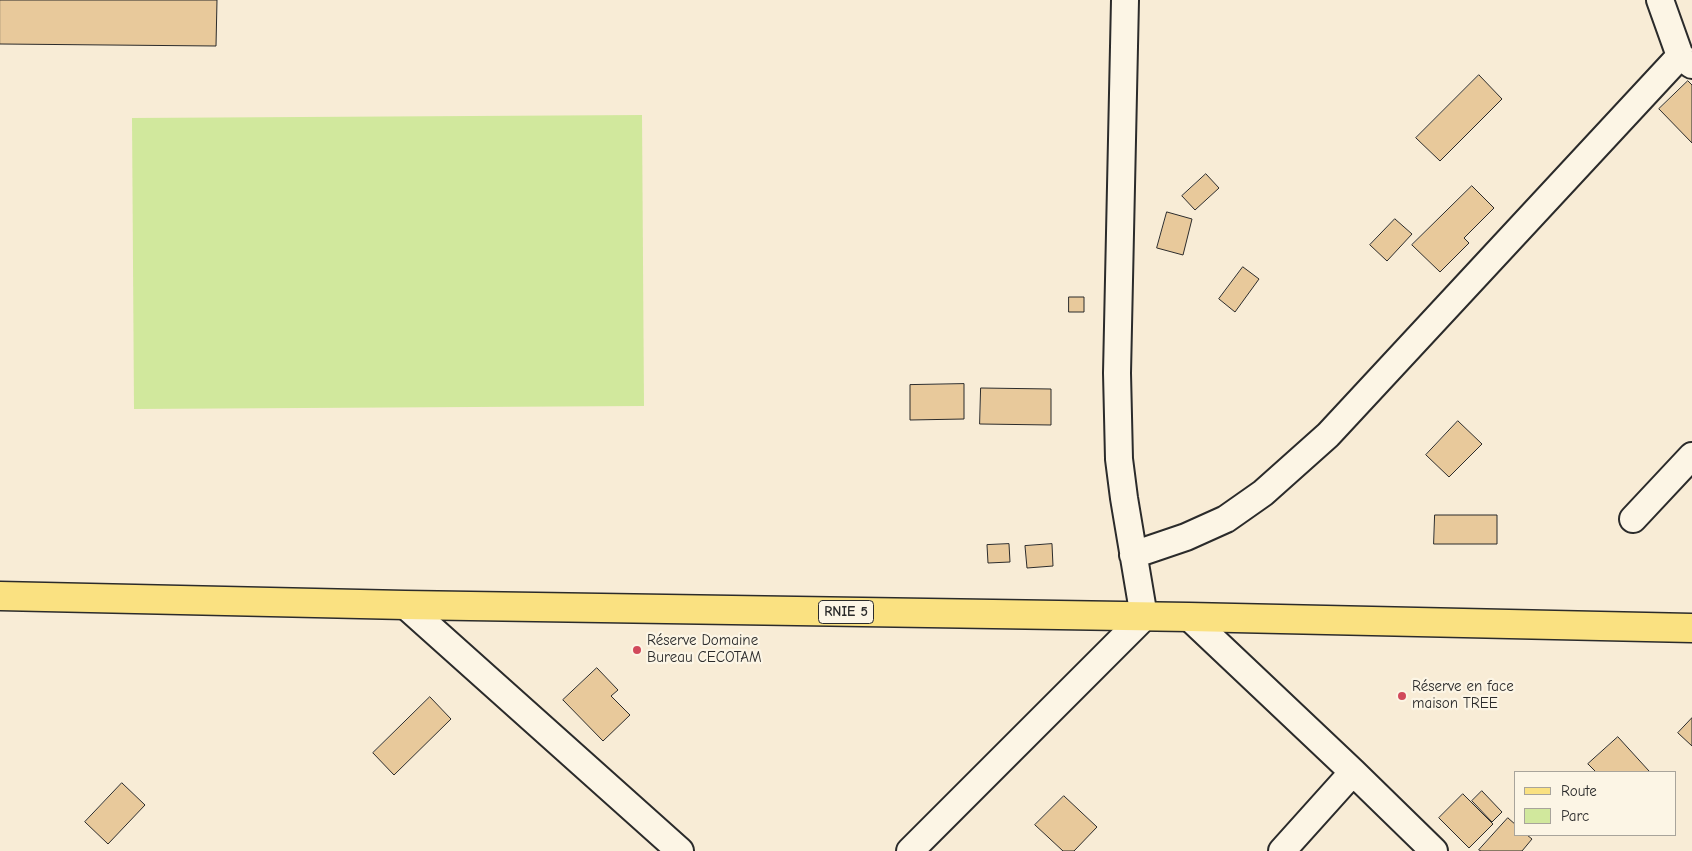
<!DOCTYPE html>
<meta charset="utf-8">
<style>
body{margin:0}
#map{position:relative;width:1692px;height:851px;overflow:hidden;background:#f8ecd6;font-family:"Comic Neue",sans-serif}
canvas{display:block}
.legend{position:absolute;left:1514px;top:771px;width:162px;height:65px;box-sizing:border-box;background:#fcf5e5;border:1px solid #a8a49b;margin:0;padding:6px 9px;list-style:none;font-size:15px;color:#2b2b2b}
.legend li{display:flex;align-items:center;gap:10px;height:25px}
.legend b{width:25px;border:1px solid #a8a49b}
</style>
<div id="map">
<canvas width="1692" height="851"></canvas>
<ul class="legend">
<li><b style="height:6px;background:#fae181"></b>Route</li>
<li><b style="height:14px;background:#d1e89d"></b>Parc</li>
</ul>
</div>
<script>
const ctx = document.querySelector('canvas').getContext('2d');
ctx.lineJoin = 'round';
function fillPath(path, color) { ctx.fillStyle = color; ctx.fill(path, 'evenodd'); }
function strokePath(path, color, width, dash) { ctx.strokeStyle = color; ctx.lineWidth = width; ctx.lineCap = dash ? 'butt' : 'round'; ctx.setLineDash(dash || []); ctx.stroke(path); }
function label(font, color, halo, rows, align = 'center') {
  ctx.font = font + ' "Comic Neue",sans-serif'; ctx.lineWidth = 4.5; ctx.setLineDash([]); ctx.textBaseline = 'middle'; ctx.strokeStyle = halo; ctx.fillStyle = color; for (const [text, x, y, turn = 0] of rows) {
    ctx.save(); ctx.translate(x, y); ctx.rotate((+turn || 0) * Math.PI / 180); ctx.textAlign = isNaN(turn) ? turn : align; if (halo) ctx.strokeText(text, 0, 0); ctx.fillText(text, 0, 0); ctx.restore();
  }
}
fillPath(new Path2D(`
 M642,115L644,406L134,409L132,118Z`), '#d1e89d');
const building = new Path2D(`
 M0,0H217L216,46L0,44Z
 M1479,75L1502,99L1440,161L1416,138Z
 M1688,81L1692,85V143L1659,109Z
 M1206,174L1219,188L1195,210L1182,196Z
 M1472,186L1494,208L1464,238L1469,243L1440,272L1412,245Z
 M1167,212L1192,219L1183,255L1157,248Z
 M1395,219L1412,234L1387,261L1370,245Z
 M1243,267L1259,279L1235,312L1219,299Z
 M1069,297H1084V312H1069Z
 M964,384V419L910,420V385Z
 M981,388L1051,389V425L980,424Z
 M1458,421L1482,444L1449,477L1426,455Z
 M1435,515H1497V544H1434Z
 M1009,544L1010,562L988,563L987,545Z
 M1052,544L1053,566L1027,568L1025,546Z
 M597,668L618,690L611,696L630,715L603,741L563,700Z
 M430,697L451,719L394,775L373,753Z
 M1692,718V746L1678,733Z
 M1618,737L1649,771L1648,772H1596L1588,764Z
 M122,783L145,805L108,844L85,822Z
 M1482,791L1502,812L1492,822L1472,801Z
 M1463,794L1493,824L1469,848L1439,818Z
 M1064,796L1097,827L1074,851H1063L1035,825Z
 M1508,818L1516,825V835H1527L1532,839L1522,851H1481L1479,850Z`);
fillPath(building, '#e8c99b');
strokePath(building, '#2b2b2b', 1);
const street = new Path2D(`
 M1660,0L1680,56L1692,65
 M1633,519L1692,456
 M1133,555L1186,537L1226,519L1263,493L1328,435L1680,56
 M405,605L680,851
 M1189,617L1353,772L1434,851
 M910,851L1144,617L1124,498L1119,459L1117,373L1125,0
 M1282,851L1353,772`);
const primary = new Path2D(`
 M0,596L405,605L1189,617L1692,628`);
strokePath(street, '#2b2b2b', 30);
strokePath(primary, '#2b2b2b', 31);
strokePath(street, '#fcf5e5', 26);
strokePath(primary, '#fae181', 28);
for (const [x, y, r, color] of [
 [637,650,5,"#d1495b"],
 [1402,696,5,"#d1495b"]
]) { const dot = new Path2D(); dot.arc(x, y, r, 0, 2 * Math.PI); ctx.fillStyle = color; ctx.fill(dot); strokePath(dot, '#fcf5e5', 2); }
for (const [x, y, w] of [
 [846,612,55]
]) { const box = new Path2D(); box.roundRect(x - w / 2, y - 11.5, w, 23, 4); ctx.fillStyle = '#fcf5e5'; ctx.fill(box); strokePath(box, '#2b2b2b', 1); }
label('bold 14px', '#2b2b2b', null, [
 ["RNIE 5",846,612]
]);
label('15px', '#2b2b2b', '#fcf5e5', [
 ["Réserve Domaine",647,641],
 ["Bureau CECOTAM",647,658],
 ["Réserve en face",1412,687],
 ["maison TREE",1412,704]
], 'left');
</script>
